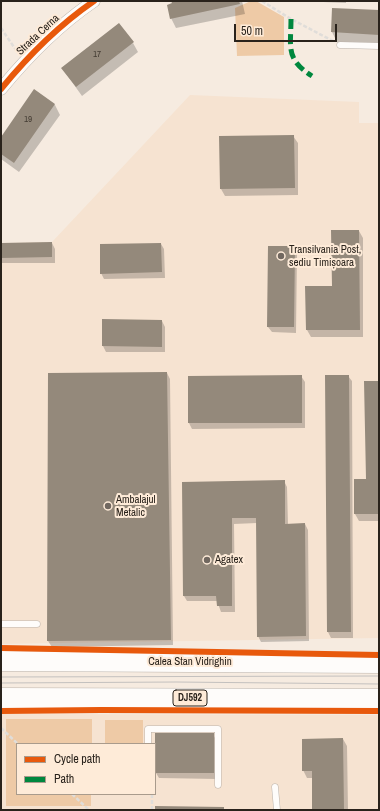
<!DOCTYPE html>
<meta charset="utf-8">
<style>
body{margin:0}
#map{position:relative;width:380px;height:811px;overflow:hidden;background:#f6ebe0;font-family:"Archivo Narrow",sans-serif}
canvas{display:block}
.frame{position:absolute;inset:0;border:2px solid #29221b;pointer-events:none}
.legend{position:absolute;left:16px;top:743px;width:140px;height:52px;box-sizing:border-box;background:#feebd8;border:1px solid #a99b8c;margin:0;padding:5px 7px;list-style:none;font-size:12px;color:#29221b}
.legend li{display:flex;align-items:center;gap:8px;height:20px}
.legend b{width:20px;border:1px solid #a99b8c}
.scale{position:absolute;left:234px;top:24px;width:103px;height:18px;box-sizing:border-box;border:2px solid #29221b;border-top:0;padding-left:5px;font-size:12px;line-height:14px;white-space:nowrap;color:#29221b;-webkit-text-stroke:3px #feebd8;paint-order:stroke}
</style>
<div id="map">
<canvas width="380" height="811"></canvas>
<div class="frame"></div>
<ul class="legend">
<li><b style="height:5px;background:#e8590c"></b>Cycle path</li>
<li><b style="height:5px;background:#00873e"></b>Path</li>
</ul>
<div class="scale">50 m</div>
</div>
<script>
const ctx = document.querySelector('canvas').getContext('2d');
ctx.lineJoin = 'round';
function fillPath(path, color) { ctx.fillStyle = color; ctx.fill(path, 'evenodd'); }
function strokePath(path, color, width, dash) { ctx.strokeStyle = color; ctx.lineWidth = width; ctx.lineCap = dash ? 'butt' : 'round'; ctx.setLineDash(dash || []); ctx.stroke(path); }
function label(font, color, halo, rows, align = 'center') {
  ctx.font = font + ' "Archivo Narrow",sans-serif'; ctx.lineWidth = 4; ctx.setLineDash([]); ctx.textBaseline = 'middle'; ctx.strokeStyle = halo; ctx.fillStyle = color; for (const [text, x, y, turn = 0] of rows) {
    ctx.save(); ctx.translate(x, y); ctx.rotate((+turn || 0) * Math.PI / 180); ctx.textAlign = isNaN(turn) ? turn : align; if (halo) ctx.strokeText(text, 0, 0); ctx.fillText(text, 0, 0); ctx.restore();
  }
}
fillPath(new Path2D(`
 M190,95L359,102V123H379V638L1,644V243L52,242Z
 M2,714L379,715V810H1ZM17,744H155V794H17Z`), '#f6e3d1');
fillPath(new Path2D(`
 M251,1H256L284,17V55L237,56L235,8Z
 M6,719H92V744H17V794H91V806H6Z
 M105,720H143V744H105Z`), '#eecaa6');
fillPath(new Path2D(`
 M172,1H242L245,14L176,28L171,18Z
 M300,1H346V3Z
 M379,11V44L337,42L332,32Z
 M133,43L138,52L82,96L62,68Z
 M34,91L55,105L60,115L19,172L1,159V138Z
 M293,136L298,143V195L225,196L221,189Z
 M359,231L363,238V337H311L307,330L333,287Z
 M52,243L55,249V263H1V244Z
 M161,244L164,249L165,278L104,279L101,273Z
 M294,247L297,253L296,333L272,332L268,327Z
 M162,321L165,327V352H106L103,346Z
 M167,373L170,379L173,645L52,647L48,641Z
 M301,376L305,382V428L192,429L189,423V377Z
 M326,376H348L352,381L353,638H331L328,632Z
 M379,382V521H359L355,514V480H367Z
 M284,481L287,487L288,525L305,524L308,530L309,641L261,642L258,636L257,523L234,524L235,612H221L217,601H187L184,596L183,483Z
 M213,734L216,740L217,779L159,778L156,773Z
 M343,739L347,746L348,810H313V778H307L303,770Z`), '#0003');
fillPath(new Path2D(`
 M171,1H239L240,4L170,19L167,5L172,3Z
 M332,8L379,10V35L331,32Z
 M119,23L134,42L76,87L61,68Z
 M34,89L55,104L14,163L1,154V137Z
 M294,135L295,188L220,189L219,136Z
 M331,230H359L360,330H306L305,286H332Z
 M52,242V257L1,258V243Z
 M161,243L162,272L100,274V244Z
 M268,246H295L294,327H267Z
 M102,319L162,320V347L102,346Z
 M167,372L171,640L47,641L48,373Z
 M302,375V423H188V376Z
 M325,375H349L351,632H327Z
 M364,381H379V514H354V479H366Z
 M285,480V524L305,523L306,636L257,637L256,518H232V606H217L216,596H183L182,482Z
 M155,733H214V773H155Z
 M343,738L344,810H312V771H302V739Z
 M155,806L224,807V810H155Z`), '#94897b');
const lane = new Path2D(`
 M340,45L379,46
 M1,624H37
 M148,744V729H218V785
 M275,787L277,810`);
const street = new Path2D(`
 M1,89C28,56 59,25 94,1`);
const primary = new Path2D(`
 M1,661L379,663
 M1,698L379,699`);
strokePath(lane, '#bbb3ab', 7);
strokePath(street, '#bbb3ab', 13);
strokePath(primary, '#bbb3ab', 21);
strokePath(new Path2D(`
 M262,1L291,19L333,41
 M1,28L18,53
 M1,728L18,744
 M72,794L89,810
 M152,794V810`), '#e0ddd9', 2.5, [4, 2]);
strokePath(lane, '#fefcfa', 6);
strokePath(street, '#fefcfa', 12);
strokePath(primary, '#fefcfa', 20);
strokePath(new Path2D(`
 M1,677L379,676
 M1,683L176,682L379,684`), '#c3c0be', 1);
strokePath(new Path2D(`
 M291,19C291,47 285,59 312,76`), '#00873e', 5, [10, 5]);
strokePath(new Path2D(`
 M1,89C28,56 59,25 94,1
 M1,648L379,655
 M1,711L101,710L379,711`), '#e8590c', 6);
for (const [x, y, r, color] of [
 [281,256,4,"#716860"],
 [108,506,4,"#716860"],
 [207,560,4,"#716860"]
]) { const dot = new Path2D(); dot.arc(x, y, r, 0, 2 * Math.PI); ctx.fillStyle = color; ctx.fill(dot); strokePath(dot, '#feebd8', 1.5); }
label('9px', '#443c33', null, [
 ["17",97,55],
 ["19",28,120]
]);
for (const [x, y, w] of [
 [190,698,34]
]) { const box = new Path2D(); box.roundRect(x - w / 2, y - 8, w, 16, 3); ctx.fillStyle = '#feebd8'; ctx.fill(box); strokePath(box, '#29221b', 1); }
label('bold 10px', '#29221b', null, [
 ["DJ592",190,698]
]);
label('11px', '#29221b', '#feebd8', [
 ["Strada Cerna",38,35,-43],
 ["Calea Stan Vidrighin",190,662]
]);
label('11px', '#29221b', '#feebd8', [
 ["Transilvania Post,",289,250],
 ["sediu Timișoara",289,263],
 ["Ambalajul",116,500],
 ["Metalic",116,513],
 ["Agatex",215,560]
], 'left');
</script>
